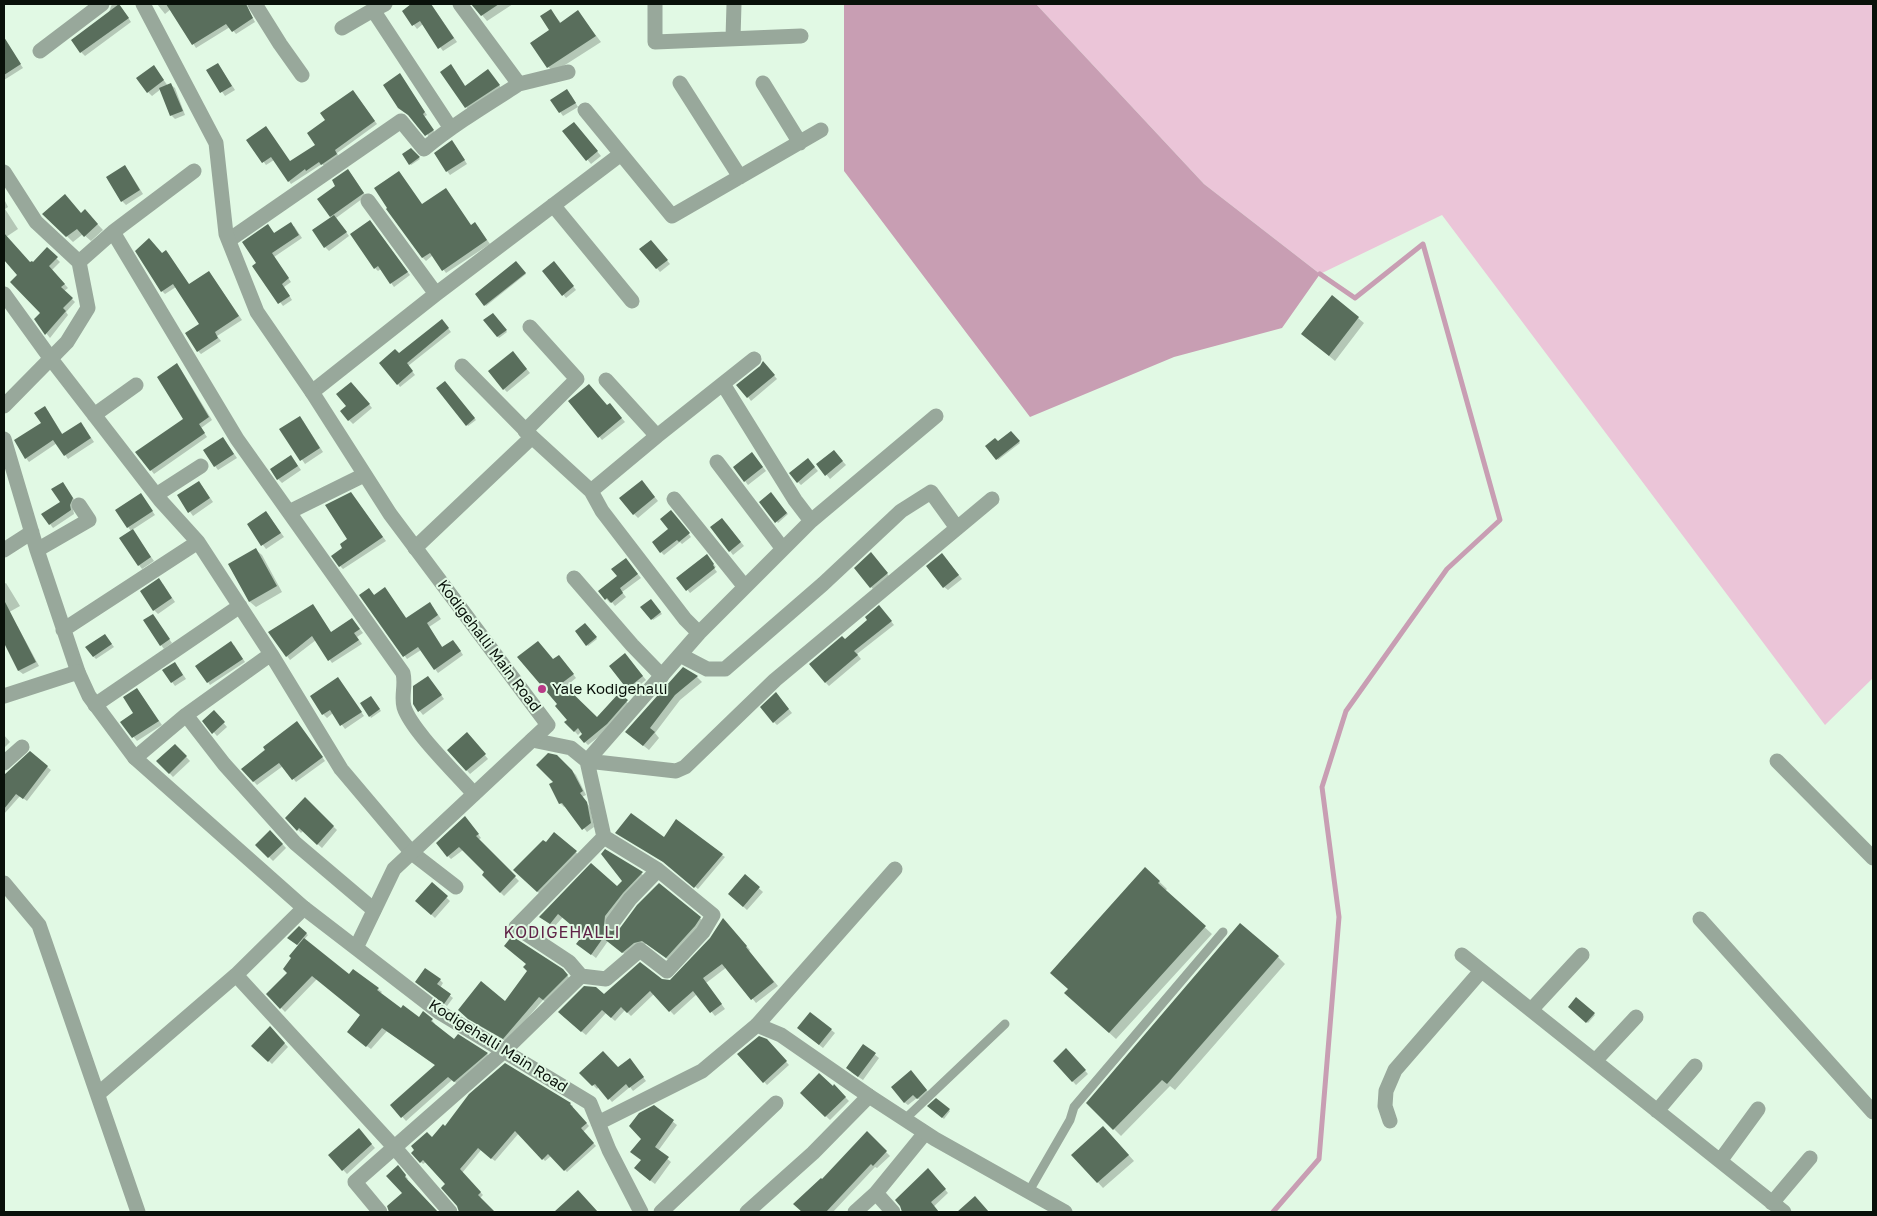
<!DOCTYPE html>
<style>
body{margin:0}
#map{position:relative;width:1877px;height:1216px;overflow:hidden;background:#e1f9e4;font-family:"Golos Text",sans-serif}
canvas{display:block}
.frame{position:absolute;inset:0;border:5px solid #09110a;pointer-events:none}
</style>
<div id="map">
<canvas width="1877" height="1216"></canvas>
<div class="frame"></div>
</div>
<script>
const ctx = document.querySelector('canvas').getContext('2d');
ctx.lineJoin = 'round';
function fillPath(path, color) { ctx.fillStyle = color; ctx.fill(path, 'evenodd'); }
function strokePath(path, color, width, dash) { ctx.strokeStyle = color; ctx.lineWidth = width; ctx.lineCap = dash ? 'butt' : 'round'; ctx.setLineDash(dash || []); ctx.stroke(path); }
function label(font, color, halo, rows, align = 'center') {
  ctx.font = font + ' "Golos Text",sans-serif'; ctx.lineWidth = 4; ctx.setLineDash([]); ctx.textBaseline = 'middle'; ctx.strokeStyle = halo; ctx.fillStyle = color; for (const [text, x, y, turn = 0] of rows) {
    ctx.save(); ctx.translate(x, y); ctx.rotate((+turn || 0) * Math.PI / 180); ctx.textAlign = isNaN(turn) ? turn : align; if (halo) ctx.strokeText(text, 0, 0); ctx.fillText(text, 0, 0); ctx.restore();
  }
}
fillPath(new Path2D(`
 M1036,4H1873V678L1825,725L1442,215L1320,274L1204,184Z`), '#ebc5d8');
fillPath(new Path2D(`
 M844,4H1036L1204,184L1320,274L1282,328L1174,357L1030,417L844,171Z`), '#c89eb3');
fillPath(new Path2D(`
 M112,4H119L131,22L85,56L81,52L109,12Z
 M157,4H247L250,13L255,22L236,34L230,27L196,48L171,9L165,14Z
 M414,4H431L457,42L443,51L423,24L417,29L403,11Z
 M473,4H513L487,21Z
 M550,10L561,23L578,12L601,42L554,72L548,67L551,30Z
 M6,43L23,68L4,80V45Z
 M218,64L235,90L225,96L208,71Z
 M454,69L466,87L491,74L502,89L469,110L466,107Z
 M157,71L168,86L171,85L175,88L185,115L175,119L171,115L161,89L152,96L148,92Z
 M402,78L427,115L424,117L435,133L429,138Z
 M353,91L377,124L337,153L339,157L325,167L322,164L291,184L274,160L266,165L248,140L291,163L316,145L327,121Z
 M571,95L578,107L563,116L552,101Z
 M577,127L601,156L591,164L564,131Z
 M455,145L467,164L450,175L447,171Z
 M411,149L420,159L411,165L410,164Z
 M128,170L143,194L126,205L122,201Z
 M351,174L366,196L336,218L349,236L329,251L325,247L332,218L331,216Z
 M4,199L8,207L5,209L18,229L6,237L30,264H33L47,249L60,262L52,270L68,288L64,291L75,302L66,312L68,315L50,338L35,319L42,313L19,275L4,258Z
 M422,206L472,226L478,227L490,244L446,273L433,255L426,261L422,257L389,208Z
 M85,211L103,230L91,241L83,234L73,242L44,214H81Z
 M373,225L410,275L394,287L381,269L378,271L375,268Z
 M268,226L275,234L294,226L302,238L274,257L291,282L284,287L292,300L283,306L253,266L258,263Z
 M654,245L670,264L660,272L641,249Z
 M166,252L189,285L209,272L242,320L217,336L221,341L201,354L198,351L200,324L176,287L165,294L162,291Z
 M516,262L526,274L486,306L476,294Z
 M557,266L576,290L566,298L544,271Z
 M493,314L507,332L499,338L485,320Z
 M1358,318L1364,323L1335,361L1303,334Z
 M444,323L451,332L408,366L415,375L400,387L398,384L399,355Z
 M516,356L530,373L507,392L504,389Z
 M766,366L777,379L751,401L748,397Z
 M180,368L212,420L201,428L207,437L154,474L137,452L185,419Z
 M445,383L476,420L468,426L438,389Z
 M355,387L372,408L353,424L349,420L348,406Z
 M570,401L613,408L625,422L602,440Z
 M48,411L63,435L84,427L94,442L68,459L57,443L29,462L26,458Z
 M303,421L323,452L305,464L281,429Z
 M1011,432L1020,443L998,460L987,446L998,443Z
 M223,438L237,458L218,470L215,466Z
 M837,455L846,465L830,479L818,464Z
 M755,457L766,471L748,485L745,481Z
 M294,460L301,470L282,483L278,479Z
 M811,463L818,471L801,485L798,482Z
 M63,483L76,502L73,509L74,514L53,528L50,524L61,502Z
 M645,485L658,501L638,518L634,514Z
 M202,486L213,502L193,516L178,495Z
 M351,493L386,541L343,569L340,566L344,548L349,539Z
 M771,494L788,514L778,523L761,502Z
 M141,495L155,515L132,530L154,561L142,569L139,565L131,531L128,527Z
 M266,512L284,537L266,549L248,525Z
 M674,515L691,537L682,544L680,542L664,555L661,552Z
 M726,523L744,546L733,555L730,551Z
 M256,550L262,555L282,592L256,607L250,602L229,565Z
 M873,556L889,576L873,589L871,587Z
 M945,558L962,579L948,590L944,587Z
 M709,559L716,567L714,568L717,572L690,593L678,578Z
 M629,563L641,578L622,592L626,597L615,606L611,601L610,603L599,591L618,576Z
 M6,583L20,606L4,615V584Z
 M163,584L175,602L158,614L154,610Z
 M369,589L375,596L385,589L407,619L433,607L441,619L429,627L443,648L456,644L463,655L438,673L421,650L407,659L361,595Z
 M651,600L662,614L653,620L642,607Z
 M313,606L331,633L352,619L363,633L357,637L362,644L332,663L316,640L290,660L287,656Z
 M882,610L894,625L857,654L861,659L829,686L826,683L845,640Z
 M153,616L172,643L164,649L161,645Z
 M15,623L18,627L39,666L23,674L19,671L4,641V629Z
 M585,624L597,639L588,646L576,632Z
 M107,638L114,647L96,659L94,657Z
 M234,645L245,662L210,685L208,682Z
 M628,658L646,680L632,691L611,666Z
 M562,660L576,678L565,687L597,719L619,695L630,705L610,728L588,745L580,737L584,734L582,731L578,735L566,722L568,720L558,705L553,661Z
 M178,667L186,679L175,686L164,671Z
 M694,674L702,682L680,700L655,733L659,738L649,750L626,732Z
 M338,679L364,716L345,729L333,713L327,718L323,714Z
 M431,681L444,699L423,715L414,704Z
 M137,689L162,725L137,741L121,722L135,713Z
 M779,697L792,713L777,725L774,722Z
 M373,699L381,711L371,718L370,716Z
 M214,712L227,727L217,736L204,721Z
 M297,722L325,761L296,782L283,766L257,785L242,769Z
 M4,735L10,742L4,748Z
 M471,738L488,759L470,774L449,750Z
 M175,745L190,761L173,777L158,761Z
 M30,753L51,770L27,801L20,796L4,814V777Z
 M557,756L576,775L586,795L582,797L590,807L594,827L587,832L566,806L564,807L560,803L555,782Z
 M305,799L337,830L322,848L303,831L301,833L287,818Z
 M468,821L481,838L478,840L519,881L504,896L483,875L486,872L463,850L451,859L448,856Z
 M270,831L286,848L273,861L257,845Z
 M555,834L580,856L541,895L515,870L546,844Z
 M664,839L722,855L725,857L698,889L667,864Z
 M606,850L646,877L609,921L608,930L612,933L700,918L704,922L670,961L647,944L638,946L627,956L608,941L596,958L582,947L584,935L563,917L554,927L541,917L617,887L624,881Z
 M1145,868L1167,889L1165,891L1212,934L1116,1039L1073,1000Z
 M745,876L763,892L747,910L733,897Z
 M432,884L450,901L435,918L417,901Z
 M727,924L750,950L749,951L778,986L756,1003L727,967L706,983L725,1009L715,1016L697,994L674,1015L654,994L631,1016L625,1010L615,1021L606,1013L586,1035L563,1016L604,996L661,980L671,981Z
 M299,928L308,935L304,940L350,976L378,989L382,992L380,994L402,1010L419,1018L432,1020L435,1024L434,1025L455,1040L487,1054L491,1057L459,1085L452,1080L406,1121L392,1105L436,1066L387,1031L371,1049L353,1036L361,1015L317,979L285,1012L268,994L288,973L299,946L289,938Z
 M1278,957L1285,964L1175,1090L1170,1086L1121,1136L1088,1103Z
 M566,974L571,980L547,1003L543,1000L507,1042L473,1022Z
 M440,980L443,983L440,988L453,998L447,1006L420,984Z
 M1576,999L1595,1015L1588,1023L1569,1007Z
 M810,1013L835,1033L823,1048L802,1031Z
 M270,1027L288,1047L272,1064L253,1046Z
 M766,1040L789,1065L767,1085L739,1054Z
 M864,1046L879,1058L863,1080L851,1072Z
 M1066,1050L1088,1074L1076,1085L1054,1061Z
 M633,1063L646,1081L633,1091L630,1087L612,1102L599,1087L597,1089L581,1073L618,1068Z
 M914,1075L930,1094L922,1101L917,1098L908,1105L904,1102Z
 M834,1086L849,1101L830,1120L802,1093L833,1088Z
 M936,1100L950,1111L944,1119L929,1106Z
 M570,1104L573,1106L572,1108L589,1126L583,1132L596,1146L567,1172L551,1156L545,1161L519,1133L495,1161L481,1150L462,1173L483,1195L480,1198L493,1212H460V1210L446,1185L426,1162L423,1164L421,1162L432,1139L445,1127Z
 M654,1107L677,1125L658,1151L671,1162L655,1184L639,1172Z
 M359,1130L375,1148L347,1174L330,1156Z
 M867,1133L890,1156L877,1168L875,1167L833,1212H803L795,1204L822,1181Z
 M1109,1133L1134,1161L1103,1188L1073,1155Z
 M398,1167L408,1179L406,1180L436,1212H392L389,1207L404,1193Z
 M928,1170L948,1193L928,1212H903Z`), '#0003');
strokePath(new Path2D(`
 M1273,1212L1319,1159L1339,917L1322,787L1346,711L1447,569L1500,520L1423,244L1355,298L1320,274`), '#c89eb3', 5);
fillPath(new Path2D(`
 M119,4L129,18L80,53L71,40Z
 M166,4H246L253,18L232,32L226,24L192,45Z
 M411,4H431L454,38L438,49L420,21L412,26L402,11Z
 M471,4H499L481,16Z
 M551,9L560,23L578,10L596,36L547,68L530,43L549,30L540,16Z
 M4,37L21,64L4,75Z
 M218,63L232,86L220,93L206,70Z
 M451,64L465,86L488,69L500,85L465,108L440,72Z
 M154,65L164,80L147,93L136,78Z
 M400,73L425,112L423,114L434,130L425,136L408,115L398,108L383,85Z
 M171,83L183,111L170,116L159,88Z
 M567,89L576,103L559,113L550,100Z
 M353,90L375,121L335,150L337,154L321,165L319,162L306,171L305,169L288,182L271,157L262,163L246,140L266,126L290,161L315,145L307,133L325,120L320,113Z
 M574,122L598,151L586,161L562,131Z
 M452,140L465,160L446,172L434,153Z
 M411,148L420,157L409,165L402,154Z
 M125,165L140,190L121,202L106,177Z
 M348,169L364,193L330,217L317,199L335,186L332,180Z
 M399,171L422,204L446,188L471,225L475,222L487,240L442,271L430,253L422,258L386,209L387,208L374,188Z
 M65,194L81,213L85,209L98,224L84,237L77,229L66,237L42,214Z
 M334,215L347,232L324,248L312,230Z
 M370,220L408,272L390,284L378,266L374,269L350,234Z
 M291,222L299,235L272,253L289,278L282,284L290,296L278,304L252,266L256,263L242,242L268,224L274,233Z
 M4,233L30,262L32,261L33,262L47,247L58,257L49,266L65,284L61,287L73,298L63,308L66,311L45,335L34,319L40,313L10,282L17,275L4,260Z
 M149,238L162,253L166,250L189,284L209,271L239,316L215,332L218,338L197,352L185,333L199,324L173,284L161,292L135,251Z
 M651,240L668,260L656,269L639,249Z
 M516,261L526,273L484,306L475,294Z
 M554,261L574,286L562,296L542,271Z
 M1332,295L1359,317L1329,356L1301,334Z
 M493,313L507,330L497,337L483,320Z
 M442,319L449,328L407,363L413,371L397,385L379,363L395,349L399,353Z
 M513,351L527,369L503,390L488,371Z
 M763,361L775,375L747,398L736,385L760,366Z
 M177,363L209,417L199,424L205,433L150,471L135,452L183,419L157,377Z
 M445,381L475,418L466,426L436,388Z
 M351,382L370,404L348,421L340,411L346,406L336,394Z
 M589,384L607,405L610,403L622,418L598,438L568,401Z
 M45,406L62,434L81,422L91,438L64,456L53,440L25,459L14,440L41,423L34,413Z
 M300,416L320,448L300,461L279,429Z
 M1011,431L1020,441L996,460L985,446L995,438L998,441Z
 M223,437L234,454L214,467L203,450Z
 M834,450L843,461L825,476L816,464Z
 M752,452L763,467L744,482L733,467Z
 M291,455L298,466L277,480L270,469Z
 M808,458L815,467L797,483L789,473Z
 M642,480L655,497L633,515L619,498Z
 M199,481L210,498L188,513L177,495Z
 M63,482L73,498L70,505L71,510L49,525L41,514L60,502L51,489Z
 M351,492L383,537L339,567L331,556L342,548L340,544L347,539L325,505Z
 M771,492L787,513L775,523L759,502Z
 M141,493L153,511L127,528L115,510Z
 M671,510L690,533L679,542L677,540L660,553L652,542L668,529L660,519Z
 M266,511L281,533L261,546L247,524Z
 M722,518L741,542L729,552L710,527Z
 M133,529L151,557L138,566L119,538Z
 M256,548L277,586L249,602L228,564Z
 M871,552L888,573L870,588L854,568Z
 M942,553L959,575L943,588L926,566Z
 M707,554L714,564L713,565L715,568L686,591L676,578Z
 M626,558L638,574L620,588L623,593L611,603L607,598L605,600L598,591L617,576L611,569Z
 M159,578L172,598L153,611L140,591Z
 M385,587L406,618L430,602L438,615L427,623L442,647L453,640L461,651L434,670L418,647L403,657L359,595L369,588L374,595Z
 M651,599L661,612L651,620L640,607Z
 M4,600L36,662L18,671L4,643Z
 M313,604L331,632L352,618L360,629L354,633L359,640L328,661L312,636L286,657L268,632Z
 M879,605L892,621L854,651L858,655L825,683L809,664L842,636L845,639L867,620L865,617Z
 M153,614L170,639L160,646L143,620Z
 M585,623L597,637L586,646L575,631Z
 M105,634L112,644L93,657L85,647Z
 M231,641L243,659L207,683L195,666Z
 M538,641L553,659L559,655L574,674L562,683L597,717L619,693L628,700L607,724L584,743L579,737L582,734L578,728L574,732L564,722L567,720L555,706L557,704L517,657Z
 M625,653L643,676L627,689L609,666Z
 M175,662L183,675L171,683L162,670Z
 M683,667L698,676L675,695L650,728L655,732L643,746L625,732Z
 M428,676L442,695L418,712L413,704V686Z
 M338,677L362,712L340,726L330,710L322,715L310,696Z
 M137,688L159,721L132,738L120,722L133,713L123,697Z
 M776,692L789,709L773,723L760,707Z
 M371,696L380,709L369,717L360,703Z
 M214,710L225,722L212,734L202,721Z
 M297,721L323,757L292,780L279,763L253,782L241,769L265,750L263,747Z
 M467,732L486,754L466,771L447,750Z
 M175,744L187,756L169,774L156,761Z
 M30,751L48,766L23,799L16,794L4,809V775Z
 M548,753L557,755L572,770L583,791L580,793L587,802L591,823L582,830L562,803L559,804L549,784L553,782L536,765Z
 M305,797L334,826L317,845L299,828L297,831L285,818Z
 M631,813L664,837L676,819L723,854L694,888L663,862L615,833Z
 M465,816L479,834L476,836L516,876L500,893L482,875L484,872L459,847L447,857L436,843Z
 M270,830L283,844L268,858L255,845Z
 M554,832L577,851L537,892L513,870L543,840L546,842Z
 M605,849L643,872L623,893L605,916L604,925L608,930L612,931L620,928L637,905L659,883L701,917L695,926L666,958L642,941L634,943L622,953L603,938L591,955L576,944L583,935L558,914L550,924L539,917L591,863L617,886L622,881L601,854Z
 M1145,867L1160,881L1158,883L1206,926L1109,1033L1064,993L1068,989L1050,973Z
 M745,874L760,887L743,907L728,894Z
 M432,882L448,896L431,915L415,901Z
 M723,918L747,946L746,947L774,982L751,1000L722,964L703,978L722,1004L710,1013L693,991L669,1012L650,991L627,1013L621,1007L611,1018L602,1010L581,1032L558,1012L584,986L596,987L604,994L640,962L662,979L670,980L710,938Z
 M1240,923L1279,956L1167,1084L1162,1080L1113,1130L1086,1103Z
 M299,926L307,933L297,945L287,938Z
 M512,936L563,969L568,975L543,1000L539,997L503,1039L468,1019L458,1010L481,981L505,1001L527,971L523,967L526,964L504,946Z
 M304,938L349,974L353,969L379,988L377,990L401,1008L403,1005L419,1017L423,1011L433,1019L431,1021L454,1039L458,1034L488,1053L454,1082L448,1077L401,1118L390,1105L435,1065L382,1028L366,1047L347,1032L360,1015L312,976L280,1009L266,994L287,973L283,969L291,958L289,956Z
 M425,968L441,979L437,984L451,994L444,1004L415,982Z
 M1576,997L1595,1013L1586,1023L1568,1007Z
 M810,1012L832,1029L819,1045L797,1028Z
 M270,1026L285,1043L268,1062L251,1046Z
 M759,1036L767,1039L787,1061L763,1083L737,1054Z
 M863,1044L876,1053L858,1077L846,1068Z
 M1066,1048L1086,1070L1072,1082L1053,1061Z
 M603,1051L618,1067L630,1058L644,1077L629,1088L626,1084L608,1100L595,1084L592,1086L579,1073Z
 M505,1063L571,1103L570,1104L587,1123L581,1128L594,1143L564,1171L548,1154L542,1160L515,1131L491,1159L478,1148L460,1169L481,1192L478,1195L495,1212H459L457,1206L441,1188L445,1184L423,1160L420,1163L411,1153L414,1150L411,1146L427,1132L432,1137L443,1124L445,1126L469,1094Z
 M911,1070L927,1090L917,1099L913,1095L904,1103L891,1087Z
 M819,1073L833,1086L834,1084L846,1097L825,1117L800,1093Z
 M936,1098L950,1109L942,1118L927,1106Z
 M654,1105L674,1120L655,1147L669,1157L650,1181L634,1168L641,1160L630,1152L641,1139L629,1126L639,1113Z
 M1103,1126L1129,1155L1097,1183L1071,1155Z
 M359,1128L372,1144L342,1171L328,1155Z
 M867,1131L887,1151L873,1166L871,1164L826,1212H802L793,1204L821,1178L822,1179Z
 M398,1165L406,1175L405,1177L438,1212H389L387,1206L402,1193L386,1176Z
 M928,1168L946,1189L931,1202L939,1212H902L900,1206L895,1200Z
 M578,1190L598,1212H554Z
 M975,1196L989,1212H957Z`), '#596e5c');
strokePath(new Path2D(`
 M905,1119L1005,1024
 M1029,1191L1070,1120L1074,1107L1223,932`), '#98a89b', 9);
strokePath(new Path2D(`
 M255,4L280,44L302,75
 M385,4L373,10L450,127
 M655,4V42L801,36
 M342,28L373,10
 M733,38L734,4
 M40,51L102,4
 M680,83L740,177
 M763,83L800,143
 M519,84L568,72
 M585,110L672,216L821,130
 M4,172L36,222L79,262
 M368,201L436,294
 M553,205L632,301
 M113,232L237,439L403,673C406,685 401,696 404,707C411,730 457,774 474,794
 M229,240L401,121L424,149C453,125 486,105 519,84L460,4
 M4,294L51,359L160,500L198,542L271,654L341,769L412,853L456,887
 M606,380L657,436
 M723,384L795,500L811,521
 M312,392L436,294L621,154
 M4,406L67,342L88,308L79,262L113,232L194,171
 M94,415L136,385
 M525,431L577,379L530,327
 M532,437L591,491L602,511L685,619L699,633
 M4,439L37,550L78,672
 M717,462L783,549
 M591,491L657,436L754,359
 M156,495L201,466
 M674,499L745,587
 M289,512L364,475
 M415,548L532,437L462,366
 M4,550L32,532
 M37,550L89,520L79,505
 M574,578L632,645L662,676
 M63,630L198,542
 M680,655L707,669H725L823,584L901,511L931,492L957,528
 M95,705L240,606
 M186,715L224,764L295,843L374,910
 M532,740L571,748L587,761L676,771L685,767L775,680L992,499
 M135,758L186,715L271,654
 M1777,761L1873,858
 M4,763L22,747
 M604,837L658,870
 M4,883L39,925L138,1212
 M1700,919L1873,1112
 M613,922L630,899L658,870L713,915L703,932L667,971L640,950L606,979L581,976L569,962L516,927L604,837L587,761L699,633L811,521L936,416
 M1462,955L1784,1212
 M236,975L395,1148L450,1212
 M1531,1010L1582,955
 M757,1025L895,869
 M1595,1061L1636,1017
 M98,1094L236,975L304,908
 M1657,1111L1695,1066
 M1390,1121L1385,1106L1386,1091L1395,1070L1481,971
 M1720,1161L1758,1109
 M876,1193L893,1212
 M1772,1203L1810,1158
 M380,1212L355,1182L504,1051L581,976
 M661,1212L776,1103
 M747,1212L813,1153L869,1096
 M855,1212L876,1193L925,1133`), '#98a89b', 15);
strokePath(new Path2D(`
 M143,4L216,143L226,234L257,312L312,392L390,514L548,725L394,869L356,948L439,1012L590,1103L609,1150L641,1212
 M4,696L78,672L89,696L135,758L304,908L356,948
 M598,1123L702,1071L757,1025L781,1035L869,1096L935,1139L1065,1212`), '#98a89b', 15);
for (const [x, y, r, color] of [
 [542,689,5,"#b93a87"]
]) { const dot = new Path2D(); dot.arc(x, y, r, 0, 2 * Math.PI); ctx.fillStyle = color; ctx.fill(dot); strokePath(dot, '#e1f9e4', 2); }
label('15px', '#09110a', '#e1f9e4', [
 ["Kodigehalli Main Road",489,646,53],
 ["Kodigehalli Main Road",498,1046,32]
]);
label('15px', '#09110a', '#e1f9e4', [
 ["Yale Kodigehalli",552,689]
], 'left');
ctx.letterSpacing = '1px';
label('16px', '#602347', '#e1f9e4', [
 ["KODIGEHALLI",562,933]
]);
ctx.letterSpacing = '0px';
</script>
